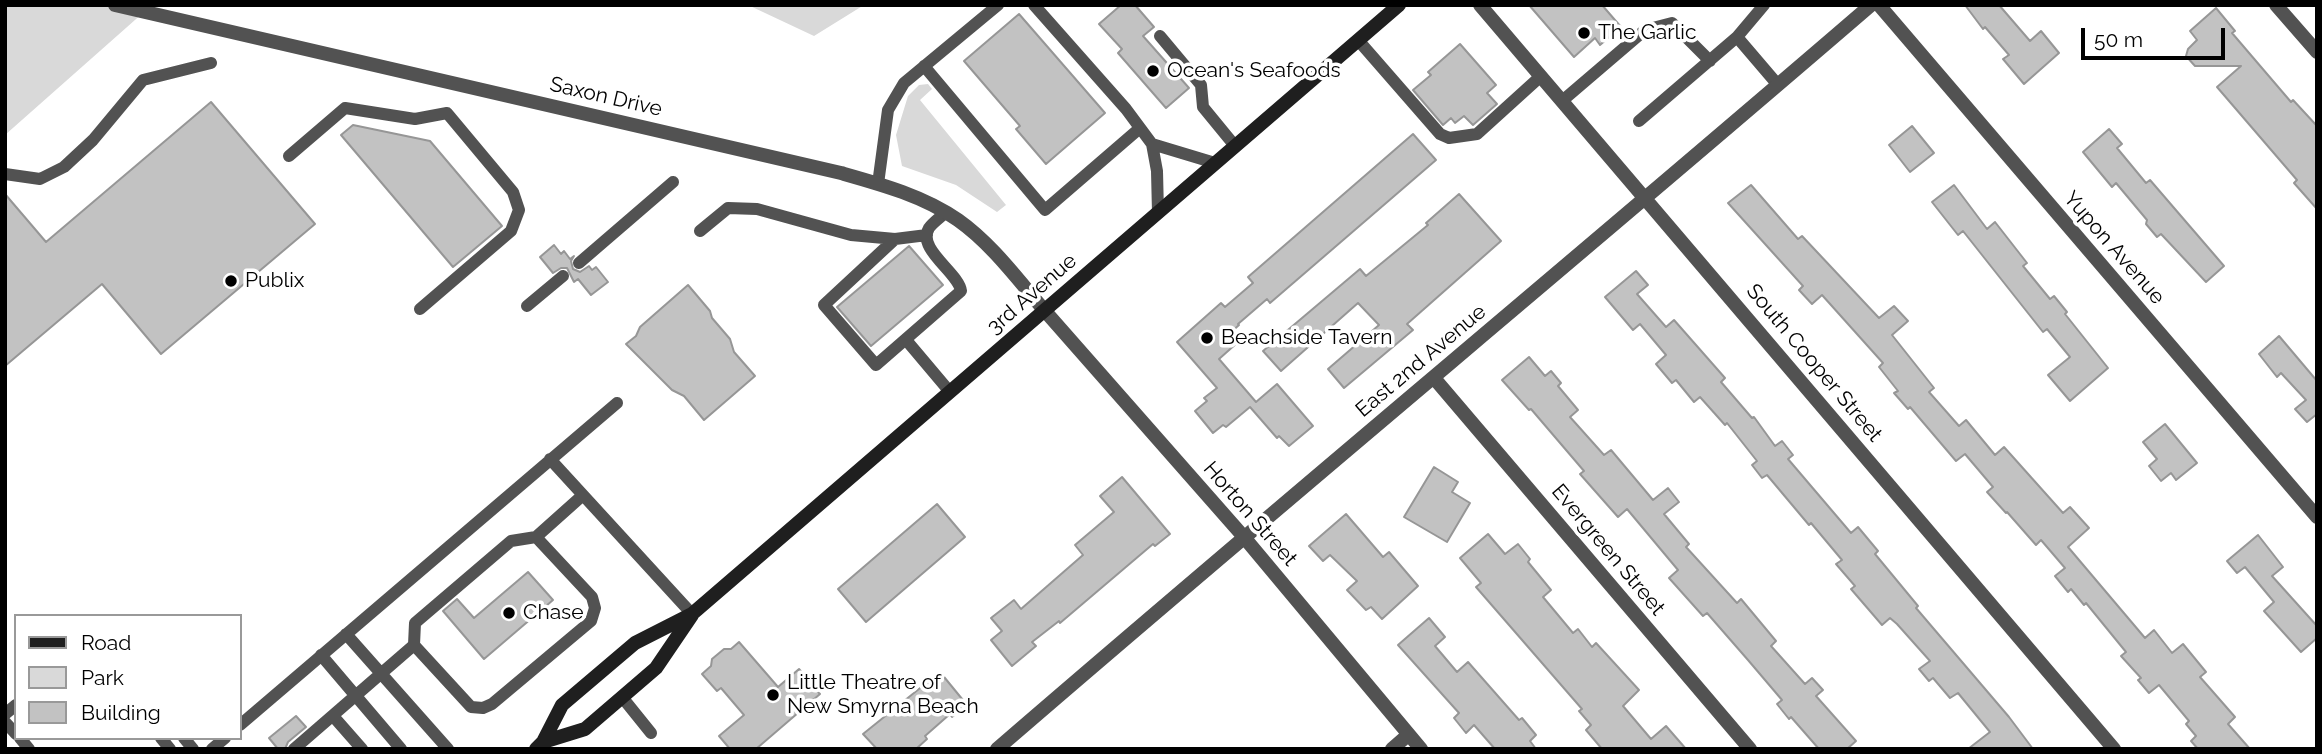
<!DOCTYPE html>
<style>
body{margin:0}
#map{position:relative;width:2322px;height:754px;overflow:hidden;background:#fff;font-family:Raleway,sans-serif}
canvas{display:block}
.frame{position:absolute;inset:0;border:7px solid #000;pointer-events:none}
.legend{position:absolute;left:14px;top:614px;width:228px;height:126px;box-sizing:border-box;background:#fff;border:2px solid #999;margin:0;padding:9px 12px;list-style:none;font-size:21px;color:#000}
.legend li{display:flex;align-items:center;gap:14px;height:35px}
.legend b{width:35px;border:2px solid #999}
.scale{position:absolute;left:2081px;top:28px;width:144px;height:32px;box-sizing:border-box;border:4px solid #000;border-top:0;padding-left:9px;font-size:21px;line-height:24px;white-space:nowrap;color:#000;-webkit-text-stroke:5px #fff;paint-order:stroke}
</style>
<div id="map">
<canvas width="2322" height="754"></canvas>
<div class="frame"></div>
<ul class="legend">
<li><b style="height:9px;background:#1f1f1f"></b>Road</li>
<li><b style="height:19px;background:#d9d9d9"></b>Park</li>
<li><b style="height:19px;background:#c2c2c2"></b>Building</li>
</ul>
<div class="scale">50 m</div>
</div>
<script>
const ctx = document.querySelector('canvas').getContext('2d');
ctx.lineJoin = 'round';
function fillPath(path, color) { ctx.fillStyle = color; ctx.fill(path, 'evenodd'); }
function strokePath(path, color, width, dash) { ctx.strokeStyle = color; ctx.lineWidth = width; ctx.lineCap = dash ? 'butt' : 'round'; ctx.setLineDash(dash || []); ctx.stroke(path); }
function label(font, color, halo, rows, align = 'center') {
  ctx.font = font + ' Raleway,sans-serif'; ctx.lineWidth = 7; ctx.setLineDash([]); ctx.textBaseline = 'middle'; ctx.strokeStyle = halo; ctx.fillStyle = color; for (const [text, x, y, turn = 0] of rows) {
    ctx.save(); ctx.translate(x, y); ctx.rotate((+turn || 0) * Math.PI / 180); ctx.textAlign = isNaN(turn) ? turn : align; if (halo) ctx.strokeText(text, 0, 0); ctx.fillText(text, 0, 0); ctx.restore();
  }
}
fillPath(new Path2D(`
 M5,5H115L144,12L5,135Z
 M748,5H864L814,36Z
 M928,84L932,89L920,100L1006,205L997,212L956,185L902,166L896,135L908,96L919,85Z`), '#d9d9d9');
const building = new Path2D(`
 M1121,5H1135L1154,27L1143,36L1189,88L1166,108L1118,53L1122,49L1099,24Z
 M1529,5H1602L1621,27L1600,45L1595,38L1574,57Z
 M1965,5H1999L2030,41L2041,31L2059,53L2024,84L2003,59L2009,55L1985,27L1983,29Z
 M2216,8L2235,31L2232,33L2291,102L2293,100L2317,126V209L2294,183L2297,180L2217,87L2241,66H2195L2186,56L2188,49L2197,40L2190,31Z
 M1019,14L1105,113L1046,164L1016,129L1020,126L964,61Z
 M1460,44L1496,85L1487,93L1497,104L1473,125L1464,116L1455,123L1451,118L1443,125L1413,90L1431,75L1428,72Z
 M211,102L315,224L161,354L102,284L5,366V194L46,242Z
 M353,125L430,141L502,226L453,267L341,135Z
 M1912,126L1934,153L1910,172L1889,145Z
 M2109,129L2122,144L2117,148L2146,183L2150,180L2224,266L2206,282L2161,234L2157,237L2146,224L2147,220L2116,183L2112,187L2083,152Z
 M1413,134L1436,160L1270,303L1267,299L1238,324L1239,325L1229,334L1237,343L1219,359L1256,402L1277,384L1313,426L1289,446L1279,436L1277,438L1250,407L1226,427L1223,425L1213,433L1195,411L1207,401L1204,398L1217,388L1177,342L1221,303L1225,307L1253,283L1248,277Z
 M1751,185L1798,239L1802,236L1879,318L1894,306L1908,321L1892,335L1934,388L1929,392L1959,426L1966,420L1995,455L2004,447L2063,513L2070,507L2089,528L2068,547L2145,638L2154,630L2172,653L2183,644L2206,672L2200,677L2235,717L2228,724L2250,749H2198L2191,741L2196,736L2186,724L2189,721L2159,685L2149,693L2138,680L2141,678L2121,656L2126,652L2086,603L2084,605L2071,589L2068,592L2055,576L2065,568L2041,540L2036,545L2007,512L2006,513L1987,492L1993,487L1965,454L1956,461L1910,407L1908,409L1894,393L1898,391L1879,367L1883,363L1822,295L1812,304L1799,290L1803,286L1728,203Z
 M1954,185L1987,229L1995,222L2027,263L2023,266L2050,299L2054,296L2067,312L2065,314L2108,368L2070,401L2048,375L2070,357L2047,329L2043,332L1963,231L1958,235L1932,202Z
 M1459,194L1501,241L1407,324L1413,330L1344,388L1328,369L1379,325L1358,303L1281,371L1263,351L1360,269L1366,276L1428,225L1426,223Z
 M554,245L561,254L564,251L570,259L574,256L571,261L573,269L580,272L589,266L592,270L596,267L608,282L591,295L578,279L574,282L567,268H561L553,273L540,257Z
 M909,246L943,285L871,346L837,307Z
 M1636,271L1648,285L1637,294L1666,327L1674,320L1725,378L1721,382L1752,418L1754,417L1775,446L1782,441L1793,455L1788,459L1851,533L1858,527L1878,551L1875,554L1918,606L1916,608L2009,717L2033,749H1968L1990,732L1958,693L1950,698L1933,678L1929,681L1919,669L1930,661L1897,624L1890,618L1882,625L1851,589L1855,586L1836,564L1842,560L1811,523L1809,525L1767,475L1762,478L1752,465L1757,461L1727,423L1725,425L1700,397L1694,402L1676,380L1672,383L1656,364L1666,355L1640,324L1633,330L1605,297Z
 M688,285L710,311L712,318L730,339L734,352L755,376L704,420L684,396L672,390L626,344L636,336L640,327Z
 M2279,336L2317,381V414L2307,422L2295,409L2306,400L2281,373L2277,377L2259,354Z
 M1529,357L1545,376L1551,371L1561,383L1558,386L1578,410L1570,417L1604,455L1611,450L1653,500L1668,488L1679,502L1664,514L1689,544L1686,547L1737,603L1741,599L1776,641L1771,646L1805,684L1812,678L1823,690L1816,696L1856,741L1847,749H1819L1791,717L1789,719L1777,704L1782,700L1748,660L1707,613L1703,616L1669,578L1678,570L1627,509L1618,517L1580,474L1584,471L1531,409L1529,410L1502,380Z
 M2165,424L2197,463L2176,480L2171,473L2161,481L2149,466L2157,459L2143,442Z
 M1434,467L1458,482L1452,492L1470,503L1447,542L1404,517Z
 M1122,477L1170,534L1155,546L1153,544L1060,623L1059,621L1032,642L1036,646L1012,666L991,640L1002,631L991,618L1014,600L1021,609L1083,555L1075,545L1114,512L1100,496Z
 M937,504L965,537L866,622L838,589Z
 M1346,514L1383,557L1389,552L1418,586L1382,619L1371,607L1366,610L1347,590L1357,581L1330,555L1323,561L1309,546Z
 M1488,534L1505,554L1518,544L1530,559L1528,562L1551,590L1543,597L1573,633L1578,629L1592,647L1596,643L1639,690L1623,706L1651,739L1666,726L1686,749H1602L1586,730L1591,725L1579,711L1582,709L1476,587L1481,583L1460,558Z
 M2258,535L2283,567L2272,576L2317,626V638L2301,652L2264,611L2274,602L2245,567L2237,573L2227,561Z
 M528,572L553,600L484,659L443,611L457,599L474,618Z
 M1429,618L1445,637L1435,646L1457,672L1468,662L1519,720L1522,718L1536,735L1530,741L1536,749H1495L1474,725L1466,733L1454,718L1459,713L1398,645Z
 M739,642L778,687L799,669L820,694L756,749H730L719,736L744,715L721,688L717,691L702,674L711,666L712,659L724,649H731Z
 M940,672L967,705L952,717L950,714L925,736L927,739L916,749H877L863,734Z
 M296,716L306,727L288,742L285,749H278L269,738Z`);
fillPath(building, '#c2c2c2');
strokePath(building, '#969696', 2);
strokePath(new Path2D(`
 M1034,5L1126,109L1152,144
 M1764,5L1737,37L1778,85
 M1160,36L1201,85L1203,107L1235,146
 M1358,40L1440,134L1449,138L1477,134L1541,76
 M924,66L1045,210L1140,128
 M1562,101L1645,30L1672,23L1710,61
 M1639,121L1737,37
 M289,156L345,108L415,119L447,113L513,192L519,210L511,231L420,309
 M5,174L40,179L64,167L93,140L143,80L211,63
 M878,184L888,110L904,83L998,5
 M1158,213L1157,171L1152,144L1215,163
 M700,231L728,208L757,209L851,235L895,239L927,235
 M895,239L824,305L876,365L961,291C959,273 916,249 929,228C933,222 941,217 946,212
 M579,263L673,182
 M527,306L563,276
 M907,341L950,392
 M550,459L692,614
 M346,634L448,749
 M414,645L415,623L511,541L536,537
 M321,655L401,749
 M622,697L651,733
 M5,714L16,705
 M333,716L362,749
 M5,722L16,734
 M240,725L617,403
 M20,738L29,749
 M161,738L170,749
 M184,738L193,749
 M212,749L225,738
 M294,749L414,645L471,707L483,708L492,704L591,621L595,608L592,597L536,537L583,495`), '#525252', 12);
strokePath(new Path2D(`
 M1480,5L2114,749
 M1879,5L2317,517
 M2276,5L2317,52
 M1045,311L1243,536L1421,749
 M1434,378L1750,749
 M997,749C1286,499 1581,255 1871,5
 M1392,749L1408,735`), '#525252', 14);
strokePath(new Path2D(`
 M115,5L841,173C880,184 924,196 958,220C992,244 1018,280 1045,311`), '#525252', 14);
strokePath(new Path2D(`
 M543,742L585,729L656,668L692,615
 M536,749L543,742L562,705L635,643L692,614L1399,5`), '#1f1f1f', 14);
for (const [x, y, r, color] of [
 [1584,33,7,"#000"],
 [1153,71,7,"#000"],
 [231,281,7,"#000"],
 [1207,338,7,"#000"],
 [509,613,7,"#000"],
 [773,695,7,"#000"]
]) { const dot = new Path2D(); dot.arc(x, y, r, 0, 2 * Math.PI); ctx.fillStyle = color; ctx.fill(dot); strokePath(dot, '#fff', 2.5); }
label('21px', '#000', '#fff', [
 ["The Garlic",1598,33],
 ["Ocean's Seafoods",1167,71],
 ["Publix",245,281],
 ["Beachside Tavern",1221,338],
 ["Chase",523,613],
 ["Little Theatre of",787,683],
 ["New Smyrna Beach",787,707]
], 'left');
label('21px', '#000', '#fff', [
 ["Saxon Drive",606,97,13],
 ["Yupon Avenue",2114,248,49],
 ["3rd Avenue",1032,294,-41],
 ["East 2nd Avenue",1421,361,-40],
 ["South Cooper Street",1814,363,50],
 ["Horton Street",1250,514,49],
 ["Evergreen Street",1608,550,50]
]);
</script>
